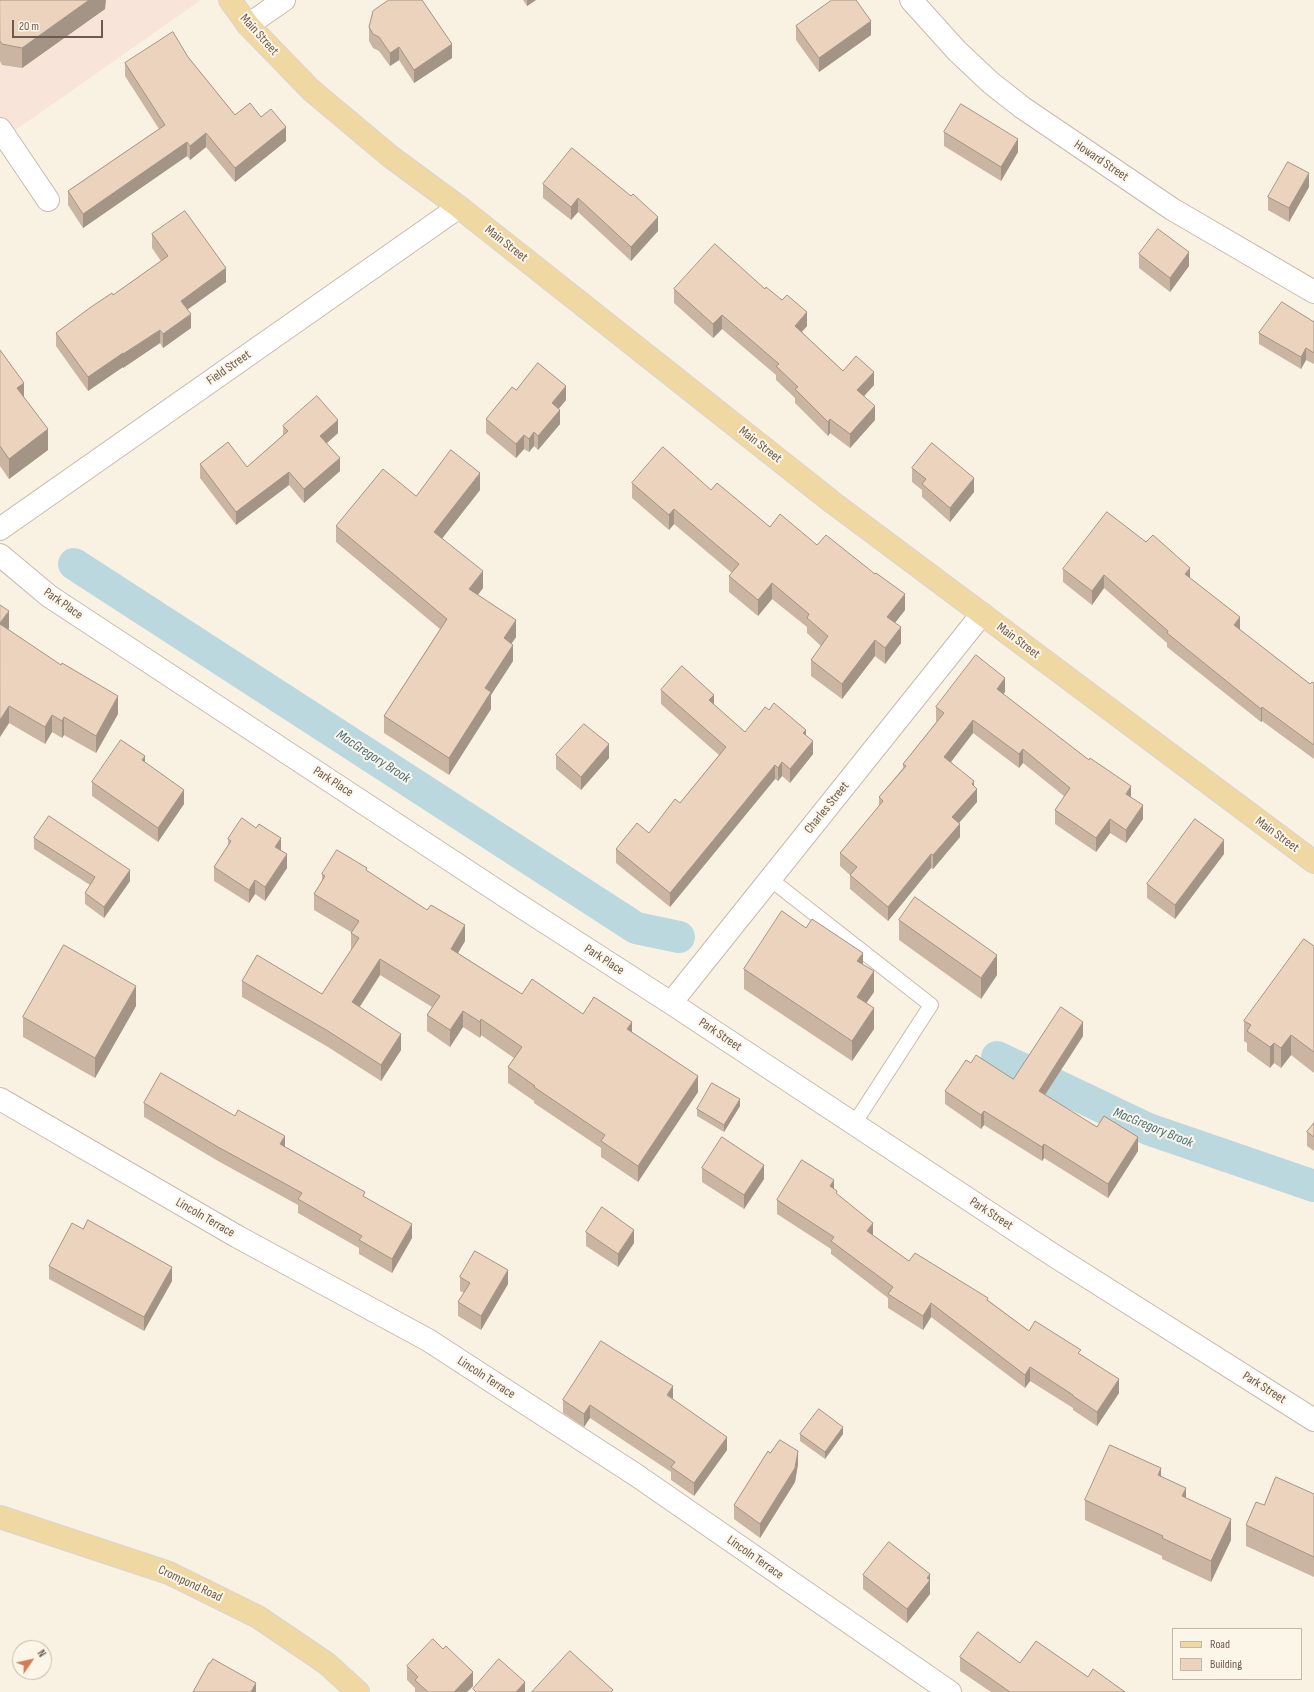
<!DOCTYPE html>
<style>
body{margin:0}
#map{position:relative;width:1314px;height:1692px;overflow:hidden;background:#f9f2e3;font-family:"Sofia Sans Condensed",sans-serif}
canvas{display:block}
.legend{position:absolute;left:1172px;top:1628px;width:130px;height:52px;box-sizing:border-box;background:#fcf6e9;border:1px solid #c3b8ab;margin:0;padding:5px 7px;list-style:none;font-size:12px;color:#6d5a4d}
.legend li{display:flex;align-items:center;gap:8px;height:20px}
.legend b{width:20px;border:1px solid #c3b8ab}
.north{position:absolute;left:12px;top:1640px;width:40px;height:40px;box-sizing:border-box;background:#fcf6e9;border:1px solid #c3b8ab;border-radius:50%;rotate:56deg;font-size:11px;font-weight:700;line-height:16px;text-align:center;color:#6d5a4d}
.north::after{content:'';display:block;margin:auto;width:14px;height:18px;background:#d47b57;clip-path:polygon(50% 0,100% 100%,50% 72%,0 100%)}
.scale{position:absolute;left:12px;top:20px;width:91px;height:18px;box-sizing:border-box;border:2px solid #6d5a4d;border-top:0;padding-left:5px;font-size:12px;line-height:14px;white-space:nowrap;color:#6d5a4d;-webkit-text-stroke:3px #fcf6e9;paint-order:stroke}
</style>
<div id="map">
<canvas width="1314" height="1692"></canvas>
<ul class="legend">
<li><b style="height:5px;background:#f0d8a3"></b>Road</li>
<li><b style="height:11px;background:#ebd3be"></b>Building</li>
</ul>
<div class="north">N</div>
<div class="scale">20 m</div>
</div>
<script>
const ctx = document.querySelector('canvas').getContext('2d');
ctx.lineJoin = 'round';
function fillPath(path, color) { ctx.fillStyle = color; ctx.fill(path, 'evenodd'); }
function strokePath(path, color, width, dash) { ctx.strokeStyle = color; ctx.lineWidth = width; ctx.lineCap = dash ? 'butt' : 'round'; ctx.setLineDash(dash || []); ctx.stroke(path); }
function label(font, color, halo, rows, align = 'center') {
  ctx.font = font + ' "Sofia Sans Condensed",sans-serif'; ctx.lineWidth = 4; ctx.setLineDash([]); ctx.textBaseline = 'middle'; ctx.strokeStyle = halo; ctx.fillStyle = color; for (const [text, x, y, turn = 0] of rows) {
    ctx.save(); ctx.translate(x, y); ctx.rotate((+turn || 0) * Math.PI / 180); ctx.textAlign = isNaN(turn) ? turn : align; if (halo) ctx.strokeText(text, 0, 0); ctx.fillText(text, 0, 0); ctx.restore();
  }
}
fillPath(new Path2D(`
 M0,0H201L0,141Z`), '#f8e4d8');
strokePath(new Path2D(`
 M74,564L636,928L679,937
 M997,1057L1148,1129L1314,1186`), '#bbd8df', 32);
const service = new Path2D(`
 M770,879L931,1005L854,1124`);
const minor = new Path2D(`
 M911,0L957,51L991,83L1023,108L1172,209L1314,292
 M248,25L284,0
 M0,129L48,200
 M0,529L459,207
 M0,555L49,596L511,900L671,1003L1053,1255L1314,1420
 M671,1003L982,614
 M0,1099L238,1237L428,1340L636,1475L950,1692`);
const primary = new Path2D(`
 M230,0L248,25L311,90L391,157L459,207L832,502L1314,862
 M0,1517L169,1573L258,1617L326,1663L358,1692`);
strokePath(service, '#c8baac', 16);
strokePath(minor, '#c8baac', 24);
strokePath(primary, '#d9d4d1', 24);
strokePath(service, '#fff', 14);
strokePath(minor, '#fff', 22);
strokePath(primary, '#f0d8a3', 22);
fillPath(new Path2D(`
 M0,0L105,9L22,68L2,65L0,61Z
 M523,0H536L527,6Z
 M796,26L871,35L819,72L796,40Z
 M369,27L452,58L414,83L399,60L390,66L379,51L373,48L369,41Z
 M188,57L235,115L261,117L286,141L235,182L206,147L190,160L187,156L83,228L68,205V191L159,129L125,76V63Z
 M944,132L1018,152L1001,181L944,146Z
 M543,184L658,231L631,261L578,212L571,220L543,198Z
 M1309,187L1289,222L1268,210V197Z
 M152,234L226,282L187,310L191,328L163,348L160,343L123,368V367L88,391L56,346V333L113,295L161,261L152,248Z
 M1139,254L1189,266L1170,292L1139,268Z
 M674,289L807,326L802,332L843,371L874,385L864,396L875,420L850,448L830,433L828,436L795,403V398L776,380V375L722,329L713,338L674,303Z
 M1314,322V364L1306,360L1301,369L1259,344V333Z
 M0,350L24,397L48,450L9,479L0,466Z
 M516,390L566,400L558,409L560,424L538,450L534,446L529,452L524,449L516,458L486,433V419Z
 M283,426L338,433L327,443L340,471L304,503L289,485L236,525L200,478V464L247,467L283,435Z
 M912,468L974,492L950,522L922,497V490L912,482Z
 M632,483L711,490L770,527L817,545L905,610L895,623L901,643L885,664L875,656L842,699L811,676V660L821,646L807,633V627L772,599L758,616L729,592V576L732,573L674,524L669,530L632,498Z
 M480,490L442,538L483,588L478,595L516,637L511,644L513,661L491,695V709L449,775L384,733V716L440,629L336,542V526L416,496Z
 M1063,569L1190,578L1240,630L1310,684L1314,683V759L1262,721L1261,722L1167,647V643L1104,588L1092,605L1063,582Z
 M0,605L9,628L8,630L118,714L96,753L64,735L62,738L52,732L45,744L9,723L0,737Z
 M661,690L714,705L745,732L769,710L806,736L813,754L790,783L782,776L778,781L775,779L670,907L616,863V849L649,833L680,803L719,755L661,704Z
 M1005,692L1003,694L1131,798L1143,819L1126,843L1110,833L1096,852L1055,824V810L1064,796L1023,763L1019,768L973,733L951,762L974,786L977,802L959,823L960,837L933,869L931,868L888,921L850,889V875L840,866V853L879,807V797L903,768V764L937,721H936V707Z
 M556,755L609,758L581,790L556,769Z
 M145,762L184,804L158,842L92,796V782Z
 M34,838L130,881L104,918L85,904V893L90,885L34,849Z
 M228,839L281,850L287,868L265,901L255,894L249,903L214,881V867L228,845Z
 M1224,854L1175,919L1147,898V884Z
 M367,871L465,941L458,953L522,994L632,1032L698,1092L638,1182L601,1157V1148L534,1103V1101L508,1083V1067L514,1058L481,1035L480,1038L463,1027L450,1047L427,1031V1015L432,1007L380,975L360,1007L401,1050L381,1081L328,1047L242,997V981L322,994L351,950V932L314,910V894L322,881V874Z
 M899,920L997,975L981,999L899,940Z
 M806,928L863,964L874,992L866,1003L874,1029L852,1061L744,989V969Z
 M1314,946V1073L1291,1055L1281,1068L1274,1063L1270,1068L1247,1051V1043L1244,1041V1021Z
 M136,1006L95,1078L23,1037V1017Z
 M1083,1036L1045,1095L1097,1127L1138,1151L1108,1198L1044,1158L1042,1161L984,1125L981,1129L945,1104V1091L971,1063L1013,1079Z
 M144,1103L285,1147L365,1197L412,1238L392,1273L359,1254V1248L298,1213V1205L218,1161L144,1117Z
 M740,1106L724,1132L697,1116V1109Z
 M1314,1123V1151L1307,1146V1132Z
 M702,1168L764,1179L744,1209L702,1182Z
 M834,1189L837,1195L873,1235L909,1261L988,1300L1029,1331L1081,1355L1119,1393L1097,1426L1073,1410V1408L1030,1381L1025,1388L931,1317L923,1330L888,1308V1298L831,1254V1249L777,1214V1200Z
 M83,1229L172,1281L144,1331L49,1279V1266Z
 M586,1232L634,1243L618,1267L586,1246Z
 M460,1277L508,1284L481,1330L458,1316V1302L464,1293L460,1291Z
 M673,1399L727,1450L694,1496L671,1480V1472L590,1418L584,1427L563,1413V1400Z
 M800,1434H843L825,1459L800,1441Z
 M770,1453L798,1464L795,1482L760,1538L734,1519V1505Z
 M1161,1476L1231,1540L1211,1582L1162,1559V1556L1085,1520V1500Z
 M1314,1494V1577L1246,1546V1525L1264,1505Z
 M863,1575L930,1588V1594L907,1623L863,1589Z
 M960,1657L1020,1663L1088,1677L1125,1692H991L960,1671Z
 M407,1666L473,1686L467,1692H415V1688L407,1680Z`), '#cab5a3');
fillPath(new Path2D(`
 M89,0H106L105,9L22,68V48Z
 M527,0H536L527,6Z
 M871,21V35L819,72V58Z
 M452,44V58L414,83V70Z
 M399,47V60L390,66V53Z
 M286,127V141L235,182V168Z
 M206,133V147L190,160V146Z
 M1018,139V152L1001,181V167Z
 M187,142V156L83,228V214Z
 M1309,173V187L1289,222V208Z
 M578,198V212L571,220V207Z
 M658,217V231L631,261V247Z
 M1189,252V266L1170,292V278Z
 M226,268V282L181,314V301Z
 M807,312V326L795,339V326Z
 M191,314V328L163,348V334Z
 M722,315V329L713,338V324Z
 M160,330V343L123,368V354Z
 M1306,348V360L1301,369V357Z
 M123,353V367L88,391V377Z
 M874,372V385L857,404V390Z
 M24,383V404L17,388Z
 M566,386V400L552,417V403Z
 M875,406V420L850,448V434Z
 M560,410V424L538,450V436Z
 M830,419V433L828,436V422Z
 M338,420V433L320,449V436Z
 M48,429V450L9,479V459Z
 M534,432V446L529,452V439Z
 M524,435V449L516,458V444Z
 M340,458V471L304,503V489Z
 M289,472V485L236,525V512Z
 M480,473V490L434,549V532Z
 M974,478V492L950,522V508Z
 M674,509V524L669,530V515Z
 M1190,568V581L1185,574Z
 M483,571V588L469,606V589Z
 M1104,575V588L1092,605V591Z
 M772,583V599L758,616V600Z
 M905,594V610L887,633V617Z
 M9,611V628L0,641V623Z
 M1240,617V630L1234,625Z
 M516,620V637L504,655V638Z
 M901,627V643L885,664V648Z
 M875,640V656L842,699V684Z
 M513,645V661L491,695V709L449,775V758L485,688Z
 M1005,678V692L997,703V689Z
 M714,695V709L709,700Z
 M118,696V714L96,753V736Z
 M9,706V723L0,737V720Z
 M1262,707V721L1261,722V709Z
 M52,715V732L45,744V727Z
 M64,717V735L62,738V721Z
 M973,720V733L944,771V757Z
 M806,730V743L803,733Z
 M813,741V754L790,783V769Z
 M609,744V758L581,790V777Z
 M1023,749V763L1019,768V754Z
 M145,756V770L142,760Z
 M782,762V776L778,781V768Z
 M775,765V779L670,907V893Z
 M974,781V792L977,789V802L952,831V817L972,784Z
 M1131,786V800L1126,794Z
 M184,790V804L158,842V828Z
 M1143,805V819L1126,843V830Z
 M1110,819V833L1096,852V838Z
 M960,824V837L933,869V855Z
 M281,838V852L275,847Z
 M1224,840V854L1175,919V905Z
 M287,854V868L265,901V887Z
 M931,854V868L888,921V907Z
 M130,870V881L104,918V907Z
 M255,880V894L249,903V890Z
 M465,925V941L451,965V949Z
 M863,953V973L857,961Z
 M997,955V975L981,999V978Z
 M380,959V975L352,1018V1002Z
 M874,971V992L857,1017V997Z
 M136,986V1006L95,1078V1058Z
 M874,1008V1029L852,1061V1041Z
 M463,1011V1027L450,1047V1030Z
 M481,1019V1035L480,1038V1022Z
 M632,1022V1038L627,1029Z
 M1083,1022V1036L1039,1104V1091Z
 M401,1034V1050L381,1081V1065Z
 M1291,1035V1055L1281,1068V1048Z
 M1274,1043V1063L1270,1068V1047Z
 M698,1076V1092L638,1182V1166Z
 M740,1099V1106L724,1132V1125Z
 M984,1111V1125L981,1129V1115Z
 M285,1136V1150L280,1144Z
 M1138,1137V1151L1108,1198V1184Z
 M1044,1144V1158L1042,1161V1147Z
 M764,1165V1179L744,1209V1195Z
 M834,1180V1194L830,1186Z
 M873,1223V1236L867,1231Z
 M412,1224V1238L392,1273V1259Z
 M634,1230V1243L618,1267V1254Z
 M172,1267V1281L144,1331V1317Z
 M508,1270V1284L481,1330V1316Z
 M931,1303V1317L923,1330V1316Z
 M1030,1367V1381L1025,1388V1375Z
 M1119,1379V1393L1097,1426V1412Z
 M673,1386V1399L667,1395Z
 M590,1405V1418L584,1427V1414Z
 M843,1427V1434L825,1459V1452Z
 M727,1437V1450L694,1496V1483Z
 M798,1451V1464L795,1482L760,1538V1524Z
 M1161,1468V1489L1158,1475Z
 M1186,1488V1508L1182,1496Z
 M1231,1519V1540L1211,1582V1561Z
 M930,1574V1594L907,1623V1609L927,1578Z
 M473,1672V1686L467,1692H454Z
 M525,1682V1692H516Z
 M256,1683V1692H251Z`), '#a49485');
const building = new Path2D(`
 M0,0H89L22,48L2,44L0,41Z
 M389,0H422L452,44L414,70L399,47L390,53L379,37L373,34L369,27L373,11Z
 M832,0H856L871,21L819,58L796,26Z
 M173,32L188,57L235,115L250,103L261,117L271,109L286,127L235,168L206,133L190,146L187,142L83,214L68,191L165,125L125,63Z
 M961,104L1018,139L1001,167L944,132Z
 M572,148L631,196L633,194L658,217L631,247L578,198L571,207L543,184Z
 M1288,162L1309,173L1289,208L1268,197Z
 M185,211L226,268L181,301L191,314L163,334L160,330L123,354V353L88,377L56,333L91,307L112,293L113,295L168,256L152,234Z
 M1158,229L1189,252L1170,278L1139,254Z
 M715,244L765,289L766,287L782,300L787,295L807,312L795,326L843,371L856,356L874,372L857,390L875,406L850,434L830,419L828,422L795,389L798,387L776,366L779,364L722,315L713,324L674,289Z
 M1282,302L1314,322V353L1306,348L1301,357L1259,333Z
 M0,350L24,383L17,388L48,429L9,459L0,446Z
 M538,363L566,386L552,403L560,410L538,436L534,432L529,439L524,435L516,444L486,419L512,387L516,390Z
 M317,396L338,420L320,436L340,458L304,489L289,472L236,512L200,464L228,442L247,467L288,431L283,426Z
 M932,443L974,478L950,508L922,484L926,479L912,468Z
 M663,447L711,490L717,483L770,527L780,514L817,545L826,535L875,574L876,573L905,594L887,617L901,627L885,648L875,640L842,684L811,660L828,636L807,618L809,614L772,583L758,600L729,576L739,564L674,509L669,515L632,483Z
 M451,450L480,473L434,532L483,571L469,589L516,620L504,638L513,645L485,688L491,692L449,758L384,716L447,619L336,526L383,469L416,496Z
 M1107,512L1146,542L1153,535L1190,568L1185,574L1240,617L1234,625L1310,684L1312,682L1314,683V745L1262,707L1261,709L1167,633L1168,631L1104,575L1092,591L1063,569Z
 M0,605L9,611L0,623Z
 M0,624L61,665L62,663L118,696L96,736L64,717L62,721L52,715L45,727L9,706L0,720Z
 M976,655L1005,678L997,689L1089,760L1090,758L1131,786L1126,794L1143,805L1126,830L1110,819L1096,838L1055,810L1070,788L1023,749L1019,754L973,720L944,757L974,781L972,784L977,789L952,817L960,824L933,855L931,854L888,907L850,875L857,867L840,853L883,801L879,797L906,766L903,764L944,713L936,707Z
 M682,666L714,695L709,700L745,732L765,707L769,710L774,703L806,730L803,733L813,741L790,769L782,762L778,768L775,765L670,893L616,849L637,823L649,833L675,799L680,803L726,747L661,690Z
 M584,724L609,744L581,777L556,755Z
 M121,740L145,756L142,760L184,790L158,828L92,782Z
 M49,816L130,870L104,907L85,893L95,877L34,838Z
 M242,818L256,828L259,824L281,838L275,847L287,854L265,887L255,880L249,890L214,867L231,841L228,839Z
 M1195,819L1224,840L1175,905L1147,884Z
 M337,850L367,868L366,870L427,910L431,905L465,925L451,949L522,994L532,979L583,1014L594,997L632,1022L627,1029L698,1076L638,1166L601,1141L605,1135L534,1087L535,1086L508,1067L522,1047L481,1019L480,1022L463,1011L450,1030L427,1015L440,996L380,959L352,1002L401,1034L381,1065L328,1031L242,981L257,955L322,994L359,938L351,933L359,921L314,894L325,876L322,874Z
 M915,897L997,955L981,978L899,920Z
 M782,911L806,928L812,919L863,953L857,961L874,971L857,997L874,1008L852,1041L744,969Z
 M1304,939L1314,946V1052L1291,1035L1281,1048L1274,1043L1270,1047L1247,1031L1251,1025L1244,1021Z
 M64,945L136,986L95,1058L23,1017Z
 M1061,1007L1083,1022L1039,1091L1097,1127L1104,1116L1138,1137L1108,1184L1044,1144L1042,1147L984,1111L981,1115L945,1091L966,1060L971,1063L976,1055L1013,1079Z
 M161,1073L235,1116L238,1110L285,1136L280,1144L365,1192L363,1196L412,1224L392,1259L359,1240L362,1236L298,1199L302,1193L218,1147L144,1103Z
 M712,1083L740,1099L724,1125L697,1109Z
 M1314,1123V1137L1307,1132Z
 M722,1137L764,1165L744,1195L702,1168Z
 M802,1160L834,1180L830,1186L837,1191L836,1193L873,1223L867,1231L909,1261L915,1253L988,1298L987,1300L1029,1331L1035,1321L1081,1350L1078,1353L1119,1379L1097,1412L1073,1396V1395L1030,1367L1025,1375L931,1303L923,1316L888,1294L893,1287L831,1241L834,1237L777,1200Z
 M602,1207L634,1230L618,1254L586,1232Z
 M88,1220L172,1267L144,1317L49,1266L72,1223L83,1229Z
 M475,1251L508,1270L481,1316L458,1302L470,1283L460,1277Z
 M601,1341L673,1386L667,1395L727,1437L694,1483L671,1467L675,1462L590,1405L584,1414L563,1400Z
 M819,1409L843,1427L825,1452L800,1434Z
 M780,1440L798,1451L795,1468L760,1524L734,1505L768,1451L770,1453Z
 M1110,1445L1161,1468L1158,1475L1186,1488L1182,1496L1231,1519L1211,1561L1162,1538L1163,1536L1085,1500Z
 M1276,1477L1314,1494V1557L1246,1525L1256,1502L1264,1505Z
 M889,1542L930,1574L927,1578L930,1580L907,1609L863,1575Z
 M978,1632L1020,1663L1036,1641L1088,1677L1093,1669L1125,1692H1010L960,1657Z
 M433,1639L443,1649L446,1646L473,1672L454,1692H428L415,1680L418,1677L407,1666Z
 M570,1651L613,1690L611,1692H532Z
 M213,1659L256,1683L251,1692H193L209,1663H210Z
 M499,1659L525,1682L516,1692H476L473,1689Z`);
fillPath(building, '#ebd3be');
strokePath(building, '#a49485', 1);
label('13px', '#6d5a4d', '#fcf6e9', [
 ["Main Street",259,35,48],
 ["Howard Street",1101,161,34],
 ["Main Street",506,244,38],
 ["Field Street",229,368,-35],
 ["Main Street",760,445,38],
 ["Park Place",63,604,35],
 ["Main Street",1018,641,37],
 ["Park Place",333,782,33],
 ["Charles Street",827,808,-51],
 ["Main Street",1277,835,36],
 ["Park Place",604,960,33],
 ["Park Street",720,1035,34],
 ["Park Street",991,1214,33],
 ["Lincoln Terrace",205,1218,30],
 ["Lincoln Terrace",486,1378,33],
 ["Park Street",1264,1388,32],
 ["Lincoln Terrace",755,1558,35],
 ["Crompond Road",190,1584,25]
]);
label('italic 14px', '#4a727e', '#fcf6e9', [
 ["MacGregory Brook",373,757,33],
 ["MacGregory Brook",1153,1128,22]
]);
</script>
